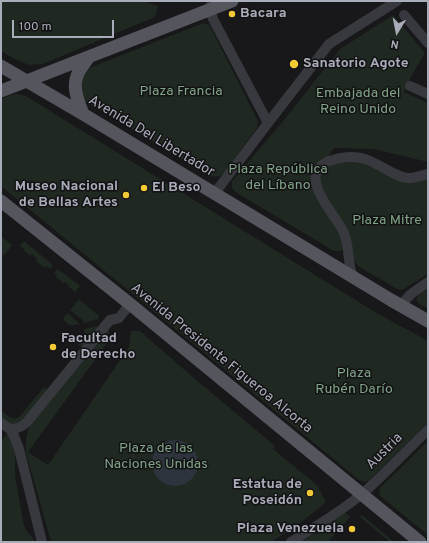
<!DOCTYPE html>
<meta charset="utf-8">
<style>
body{margin:0}
#map{position:relative;width:429px;height:543px;overflow:hidden;background:#181719;font-family:Overpass,sans-serif}
canvas{display:block}
.frame{position:absolute;inset:0;border:2px solid #a9acb9;pointer-events:none}
.north{position:absolute;left:377px;top:12px;width:40px;height:40px;-webkit-text-stroke:3px #131214;paint-order:stroke;rotate:190deg;font-size:11px;font-weight:700;line-height:16px;text-align:center;color:#a9acb9}
.north::after{content:'';display:block;margin:auto;width:14px;height:18px;background:#a9acb9;clip-path:polygon(50% 0,100% 100%,50% 72%,0 100%)}
.scale{position:absolute;left:12px;top:20px;width:102px;height:18px;box-sizing:border-box;border:2px solid #a9acb9;border-top:0;padding-left:5px;font-size:12px;line-height:14px;white-space:nowrap;color:#a9acb9;-webkit-text-stroke:3px #131214;paint-order:stroke}
</style>
<div id="map">
<canvas width="429" height="543"></canvas>
<div class="frame"></div>
<div class="north">N</div>
<div class="scale">100 m</div>
</div>
<script>
const ctx = document.querySelector('canvas').getContext('2d');
ctx.lineJoin = 'round';
function fillPath(path, color) { ctx.fillStyle = color; ctx.fill(path, 'evenodd'); }
function strokePath(path, color, width, dash) { ctx.strokeStyle = color; ctx.lineWidth = width; ctx.lineCap = dash ? 'butt' : 'round'; ctx.setLineDash(dash || []); ctx.stroke(path); }
function label(font, color, halo, rows, align = 'center') {
  ctx.font = font + ' Overpass,sans-serif'; ctx.lineWidth = 3; ctx.setLineDash([]); ctx.textBaseline = 'middle'; ctx.strokeStyle = halo; ctx.fillStyle = color; for (const [text, x, y, turn = 0] of rows) {
    ctx.save(); ctx.translate(x, y); ctx.rotate((+turn || 0) * Math.PI / 180); ctx.textAlign = isNaN(turn) ? turn : align; if (halo) ctx.strokeText(text, 0, 0); ctx.fillText(text, 0, 0); ctx.restore();
  }
}
fillPath(new Path2D(`
 M1,1H143L158,6L155,17L43,64L29,65L15,59L1,51Z
 M393,15L425,53L412,75L404,92L428,103V162L373,149L334,148L328,157L320,161L315,165L312,171L310,182L312,189L337,230L343,242V249L341,251H334L237,193C233,190 231,187 232,181L284,120L340,49Z
 M203,23L209,25L211,28L257,119L258,122L257,128L223,174C219,178 214,177 208,175L85,101C78,91 79,75 89,68Z
 M17,94L26,96L375,312L428,341V423L369,481L364,482L358,479L1,186V99L11,95Z
 M350,162H360L428,179V274L402,290L397,289L358,266L354,260L351,244L346,228L319,184L322,171C330,164 339,163 350,162Z
 M1,236L12,245L4,256L1,254Z
 M24,241L53,265L50,269L46,266L44,268L36,261L37,259L32,254L30,256L23,250L24,249L20,246Z
 M58,269L80,286L75,292L68,286L69,285L65,282L63,283L56,277L57,276L54,273Z
 M428,288V308L419,304L416,298L419,295Z
 M79,299L97,314L99,316L98,319L84,323L83,320L70,310Z
 M67,313L79,323V324C70,327 69,325 63,319Z
 M97,326L100,327L82,347L78,345L85,337L84,329Z
 M109,327C110,334 108,340 105,346L28,452L48,465L129,347L131,331H140L187,372L275,446L273,449L317,485L326,502C309,517 291,530 271,542H51L26,453C25,441 27,430 32,419Z
 M44,387L49,392L26,420L12,426L1,419V410C7,415 11,421 19,417Z
 M7,434L12,439L15,445V476L23,521L26,530L36,542H6L1,540V441Z
 M428,441V535L380,496L379,492L380,488Z
 M345,512L350,517L328,542H302Z
 M362,515L394,542H390L360,517Z`), '#1f2821');
fillPath(new Path2D(`
 M152 463a23 23 0 1 1 46 0a23 23 0 1 1-46 0Z`), '#2d343e');
strokePath(new Path2D(`
 M212,1L210,10L213,19L268,123
 M404,15L428,43
 M410,86L428,94
 M214,194L268,123L329,44L397,1
 M353,277C347,263 350,248 344,233C335,213 295,176 329,161C341,157 353,155 365,159C379,163 397,179 410,178C416,178 422,175 428,174
 M400,306L411,294L428,282
 M1,423L10,429L14,436L19,449L42,542
 M10,429C17,429 22,427 27,422L110,320L119,318L130,304
 M291,542C315,527 340,512 362,494C385,474 406,451 428,430`), '#38393e', 10);
strokePath(new Path2D(`
 M1,66L83,114L391,300L428,321
 M1,91L232,1
 M83,114C79,103 72,88 77,76C79,69 85,63 89,57
 M1,201L130,304L420,542`), '#54555d', 13);
for (const [x, y, r, color] of [
 [232,14,4,"#f3c936"],
 [294,64,5,"#f3c936"],
 [144,188,4,"#f3c936"],
 [126,195,4,"#f3c936"],
 [53,347,4,"#f3c936"],
 [310,493,4,"#f3c936"],
 [352,529,4,"#f3c936"]
]) { const dot = new Path2D(); dot.arc(x, y, r, 0, 2 * Math.PI); ctx.fillStyle = color; ctx.fill(dot); strokePath(dot, '#131214', 1.5); }
label('bold 14px', '#a9acb9', '#131214', [
 ["Bacara",240,14],
 ["Sanatorio Agote",303,64],
 ["Museo Nacional",118,187,"right"],
 ["de Bellas Artes",118,203,"right"],
 ["El Beso",152,188],
 ["Facultad",61,339],
 ["de Derecho",61,355],
 ["Estatua de",302,485,"right"],
 ["Poseidón",302,501,"right"],
 ["Plaza Venezuela",344,529,"right"]
], 'left');
label('14px', '#80a487', '#131214', [
 ["Plaza Francia",181,92],
 ["Embajada del",358,94],
 ["Reino Unido",358,110],
 ["Plaza República",278,170],
 ["del Líbano",278,186],
 ["Plaza Mitre",387,221],
 ["Plaza",354,374],
 ["Rubén Darío",354,390],
 ["Plaza de las",156,449],
 ["Naciones Unidas",156,465]
]);
label('14px', '#a9acb9', '#131214', [
 ["Avenida Del Libertador",151,137,31],
 ["Avenida Presidente Figueroa Alcorta",221,359,39],
 ["Austria",385,452,-45]
]);
</script>
